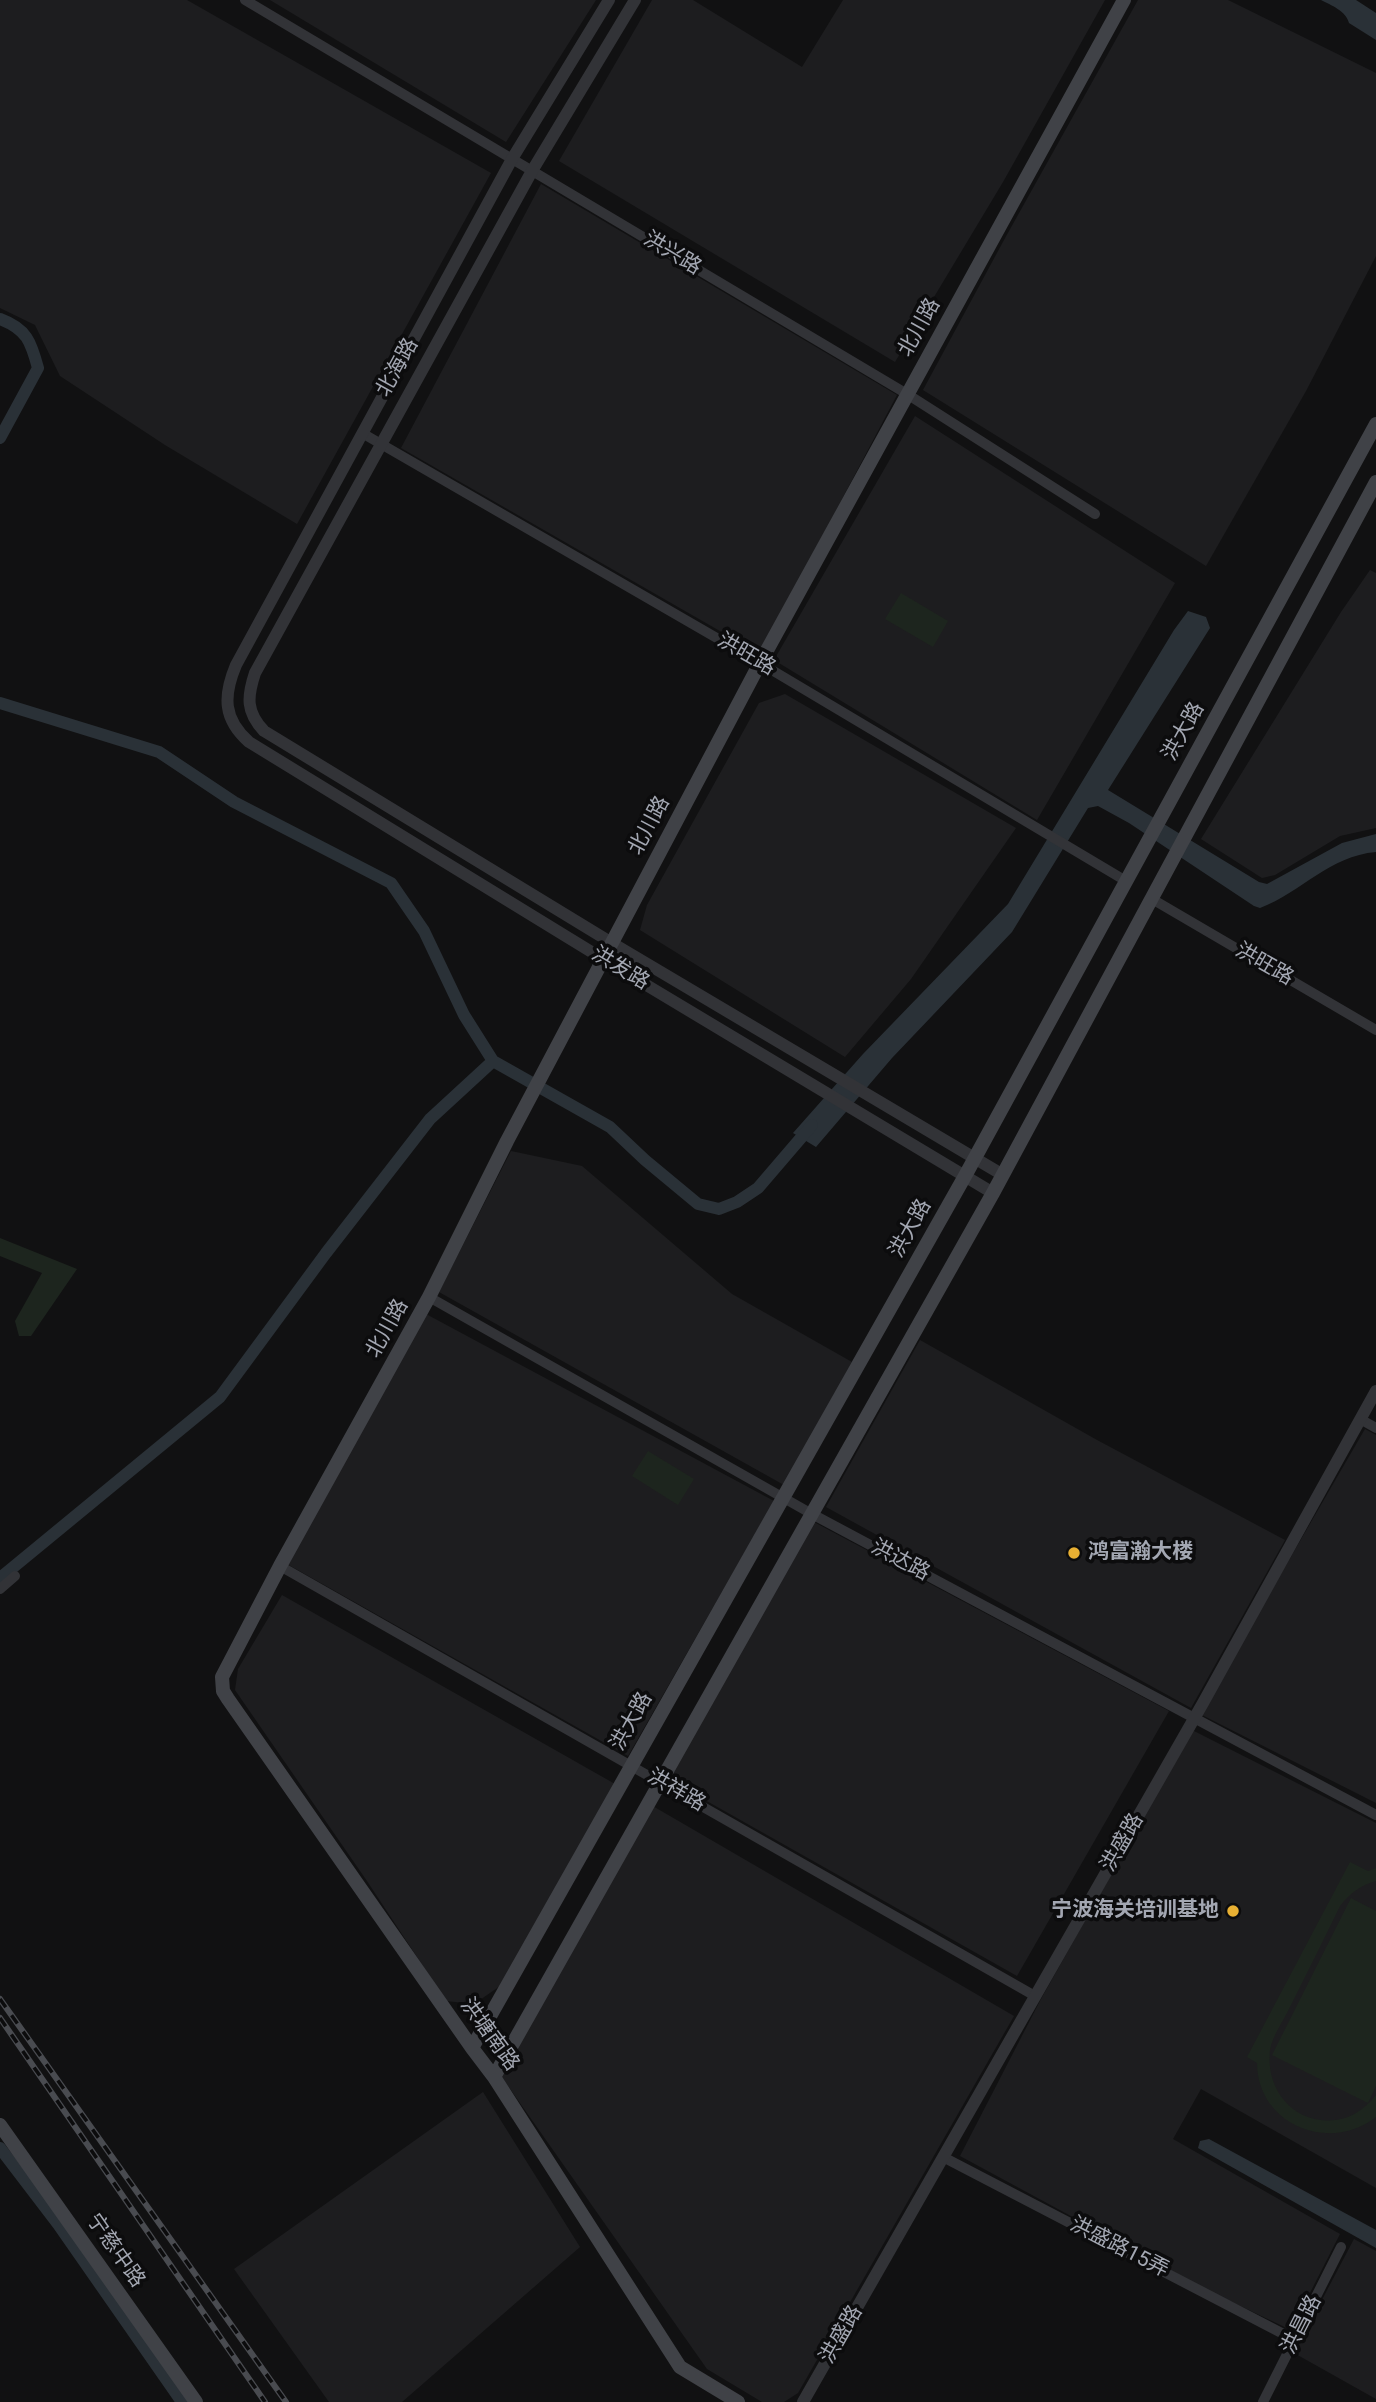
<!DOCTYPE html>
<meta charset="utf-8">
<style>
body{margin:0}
canvas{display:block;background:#111112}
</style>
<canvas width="1376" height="2402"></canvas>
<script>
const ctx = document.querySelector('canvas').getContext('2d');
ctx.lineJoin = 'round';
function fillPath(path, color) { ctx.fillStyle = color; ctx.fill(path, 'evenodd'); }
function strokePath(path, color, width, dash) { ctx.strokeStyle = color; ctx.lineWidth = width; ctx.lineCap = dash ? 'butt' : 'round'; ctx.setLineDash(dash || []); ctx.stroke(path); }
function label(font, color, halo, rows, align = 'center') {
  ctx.font = font + ' Roboto,"Noto Sans SC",sans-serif'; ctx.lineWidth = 7; ctx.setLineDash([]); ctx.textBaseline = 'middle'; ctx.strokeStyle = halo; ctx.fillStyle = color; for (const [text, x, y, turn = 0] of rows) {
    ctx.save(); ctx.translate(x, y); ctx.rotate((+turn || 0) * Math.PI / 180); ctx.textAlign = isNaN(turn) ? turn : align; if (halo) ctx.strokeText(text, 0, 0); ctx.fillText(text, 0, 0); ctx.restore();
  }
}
fillPath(new Path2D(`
 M0,0H187L491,173L297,524L165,445L60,376L35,325L0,308Z
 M270,0H596L506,142Z
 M652,0H693L802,67L843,0H1105L1003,182L895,362L559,161Z
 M1138,0H1228L1376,73V256L1306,391L1206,566L923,390L1004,240Z
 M541,184L897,395L760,654L401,448Z
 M915,416L1175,583L1037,820L774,660Z
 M1370,570L1376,573V828L1340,836L1275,875L1262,878L1201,839L1341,612Z
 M785,694L1016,828L911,979L845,1057L640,930L647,905L759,703Z
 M511,1151L582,1166L732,1294L852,1362L784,1485L439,1292Z
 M426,1314L774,1501L628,1756L287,1564Z
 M920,1340L1097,1440L1285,1540L1191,1708L826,1507Z
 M1365,1429L1376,1435V1803L1202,1715L1260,1610Z
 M812,1521L1169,1711L1017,1976L666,1778Z
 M282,1595L615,1784L500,1986L474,2004L446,2001L367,1881L235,1690L238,1669Z
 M1192,1730L1376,1823V2188L1201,2089L1173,2139L1340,2234L1291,2330L1215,2294L960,2156L1041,1999Z
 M651,1805L1014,2016L798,2393L784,2402H762L707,2369L501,2076Z
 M483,2092L580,2247L402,2402H329L234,2269Z
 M1354,2239L1376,2251V2399L1294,2353Z`), '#1d1d1f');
fillPath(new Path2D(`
 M901,593L948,621L933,647L885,619Z
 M0,1238L77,1269L31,1336H19L15,1321L42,1273L0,1256Z
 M648,1451L694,1479L678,1505L632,1476Z
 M1350,1862L1368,1871L1376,1868V1881C1361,1885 1350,1893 1340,1906C1324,1939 1307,1973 1290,2007C1284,2020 1272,2036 1270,2050C1266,2084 1286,2116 1321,2120C1343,2123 1362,2113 1376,2095V2117C1329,2154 1257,2124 1257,2063L1247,2057Z
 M1351,1898L1376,1911V2086L1368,2103L1272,2055Z`), '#1d251e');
fillPath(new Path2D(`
 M1321,0H1356L1376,13V40L1349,23C1346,11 1331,5 1321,0Z
 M1188,611L1206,617L1210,628L1108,790L1259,882L1267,884L1342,843L1376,834V852C1329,856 1302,892 1260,908L1254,906L1129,823L1098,806L1088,808L1012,932L892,1058L816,1147L793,1133L863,1054L1008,904L1174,630Z
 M1209,2139L1376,2230V2248L1198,2148L1200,2141Z`), '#2a3137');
strokePath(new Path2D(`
 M0,319C27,329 31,342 38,368L0,438
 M0,703L159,752L234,802L391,883L424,931L464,1015L493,1061L610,1127L645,1160L698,1204L719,1209L737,1202L758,1188L812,1125
 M0,1578L220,1397L326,1253L430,1119L493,1061
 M0,2148L58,2224L182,2402`), '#2a3137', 12);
strokePath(new Path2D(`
 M245,0L907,394L1095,514
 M362,433L760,663L1126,881
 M1152,899L1376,1030
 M429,1297L812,1514L1376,1815
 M1360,1419L1376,1428
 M280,1566L1035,1996
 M0,1589L15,1576
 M943,2157L1295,2340
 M1263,2402L1341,2247`), '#323337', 10);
strokePath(new Path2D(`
 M609,0L512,159L236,665C223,696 223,719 249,742L603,959L993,1193
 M635,0L532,171L255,673C247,697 246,712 264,731L612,943L1003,1175
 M803,2402L1203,1703L1376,1391`), '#323337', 12);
strokePath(new Path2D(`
 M472,2048L965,1176L1376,424
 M494,2077L993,1193L1376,482
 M0,2125L196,2402
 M738,2402L680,2367L494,2077L472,2048L228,1699L223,1691L222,1677L280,1566L429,1297L507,1141L760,663L1124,0`), '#404247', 14);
const rail = new Path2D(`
 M0,1999L286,2402
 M0,2018L265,2402`);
strokePath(rail, '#494b50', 6);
strokePath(rail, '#0c0c0d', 3.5, [10]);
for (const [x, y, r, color] of [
 [1074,1553,7,"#e8b033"],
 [1233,1911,7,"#e8b033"]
]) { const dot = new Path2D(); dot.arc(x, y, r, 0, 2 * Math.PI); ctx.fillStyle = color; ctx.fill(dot); strokePath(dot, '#0c0c0d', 2.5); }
label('21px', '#a3a7b2', '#0c0c0d', [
 ["洪兴路",672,254,31],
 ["北川路",920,328,-61],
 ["北海路",398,368,-61],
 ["洪旺路",746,655,30],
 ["洪大路",1184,732,-61],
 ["北川路",650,826,-62],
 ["洪旺路",1264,965,30],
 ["洪发路",620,969,31],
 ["洪大路",911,1229,-61],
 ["北川路",388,1329,-61],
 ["洪达路",900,1561,28],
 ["洪大路",632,1722,-61],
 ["洪祥路",676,1791,30],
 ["洪盛路",1123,1843,-60],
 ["洪塘南路",489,2035,54],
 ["洪盛路15弄",1119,2248,27],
 ["宁慈中路",115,2251,55],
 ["洪昌路",1302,2325,-63],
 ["洪盛路",842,2335,-60]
]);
label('bold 21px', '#a3a7b2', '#0c0c0d', [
 ["鸿富瀚大楼",1088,1553],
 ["宁波海关培训基地",1219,1911,"right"]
], 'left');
</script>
